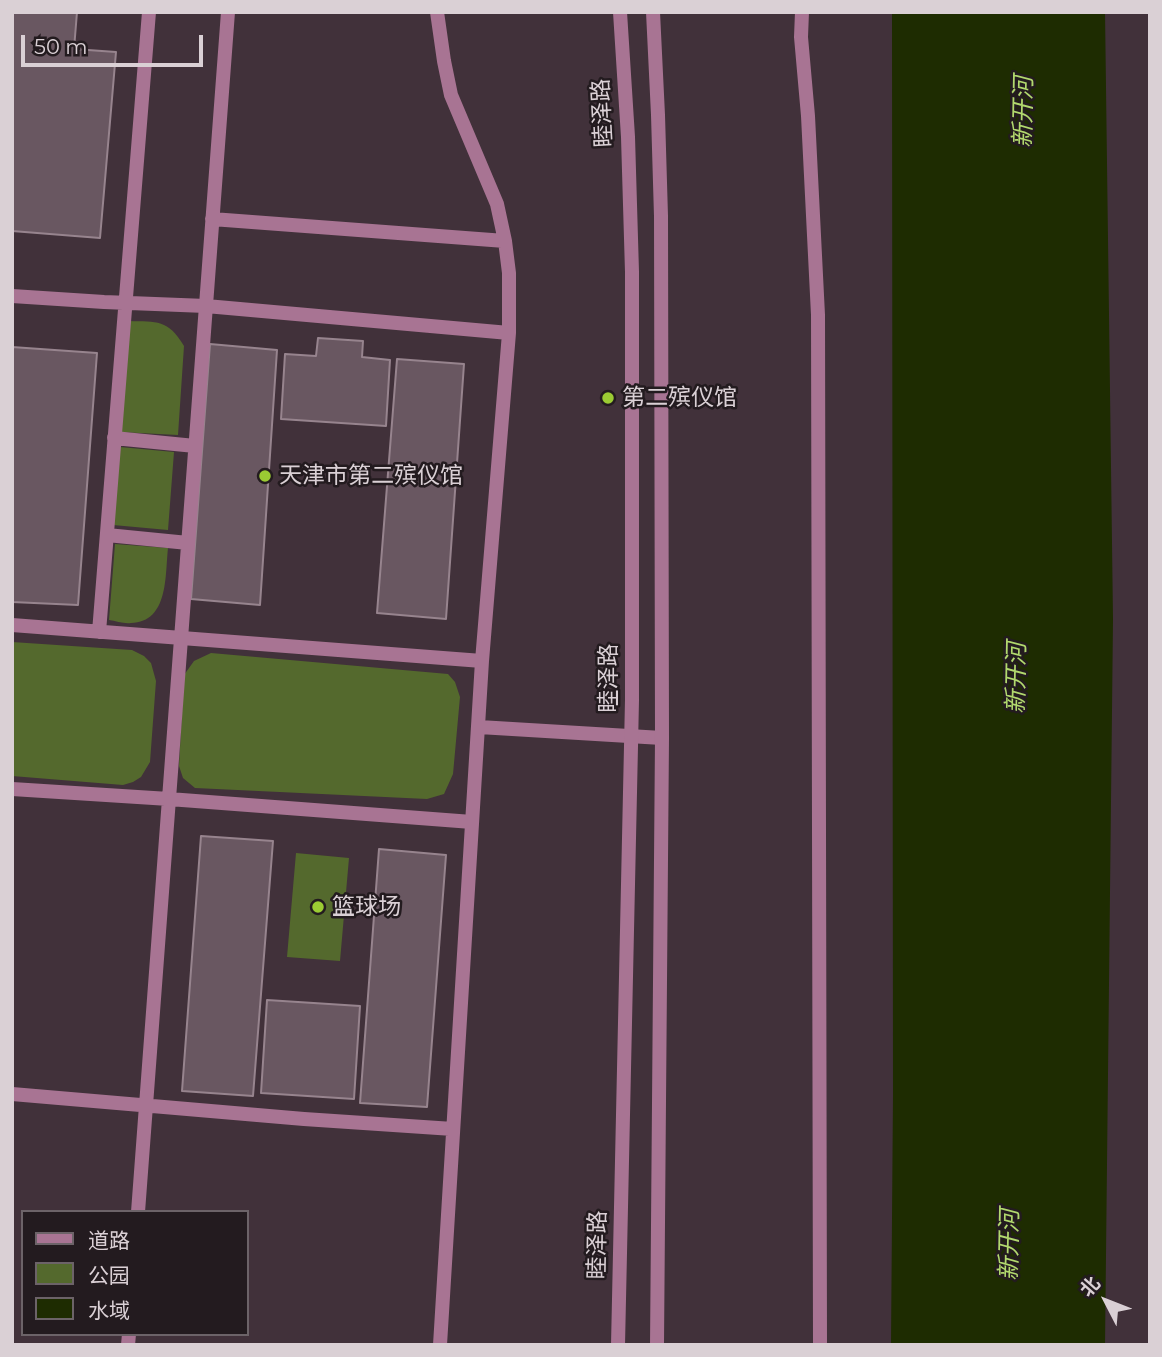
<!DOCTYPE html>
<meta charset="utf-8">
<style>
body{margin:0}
#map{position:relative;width:1162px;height:1357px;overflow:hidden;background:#41313a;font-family:Montserrat,"Noto Sans SC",sans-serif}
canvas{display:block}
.frame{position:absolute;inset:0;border:14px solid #dad0d5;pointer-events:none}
.legend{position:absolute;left:21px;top:1210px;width:228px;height:126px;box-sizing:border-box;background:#231b1f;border:2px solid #6c6368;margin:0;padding:9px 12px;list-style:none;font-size:21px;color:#dad0d5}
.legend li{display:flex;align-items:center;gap:14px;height:35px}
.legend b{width:35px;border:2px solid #6c6368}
.north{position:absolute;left:1071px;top:1266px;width:70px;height:70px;-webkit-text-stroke:5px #231b1f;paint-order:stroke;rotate:312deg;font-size:19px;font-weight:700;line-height:28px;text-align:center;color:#dad0d5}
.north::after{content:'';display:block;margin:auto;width:24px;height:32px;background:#dad0d5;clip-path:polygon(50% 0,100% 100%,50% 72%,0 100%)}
.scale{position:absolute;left:21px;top:35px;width:182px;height:32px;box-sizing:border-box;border:4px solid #dad0d5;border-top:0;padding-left:9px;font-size:21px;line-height:24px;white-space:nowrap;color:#dad0d5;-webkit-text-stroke:5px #231b1f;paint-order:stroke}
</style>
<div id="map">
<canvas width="1162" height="1357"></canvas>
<div class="frame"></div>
<ul class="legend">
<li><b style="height:9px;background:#a87493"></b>道路</li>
<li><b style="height:19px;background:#54692d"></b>公园</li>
<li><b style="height:19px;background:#1e2c01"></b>水域</li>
</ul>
<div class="north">北</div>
<div class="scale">50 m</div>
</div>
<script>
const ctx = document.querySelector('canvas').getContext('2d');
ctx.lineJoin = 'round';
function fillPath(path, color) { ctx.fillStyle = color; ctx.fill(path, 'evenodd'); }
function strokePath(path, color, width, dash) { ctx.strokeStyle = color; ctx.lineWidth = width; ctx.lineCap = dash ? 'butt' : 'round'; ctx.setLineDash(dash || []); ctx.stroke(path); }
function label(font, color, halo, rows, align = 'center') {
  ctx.font = font + ' Montserrat,"Noto Sans SC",sans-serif'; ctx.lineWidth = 5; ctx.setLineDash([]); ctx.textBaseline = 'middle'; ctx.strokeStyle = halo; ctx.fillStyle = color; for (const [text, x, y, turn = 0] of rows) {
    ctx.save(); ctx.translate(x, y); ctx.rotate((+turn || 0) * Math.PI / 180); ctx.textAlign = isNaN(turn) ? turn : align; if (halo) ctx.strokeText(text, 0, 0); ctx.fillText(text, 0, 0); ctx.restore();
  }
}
fillPath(new Path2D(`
 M129,321C157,322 168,319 184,346L178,435L120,432Z
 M120,447L174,452L168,530L113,525Z
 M115,544L168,548C165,575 169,622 131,623C124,624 116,621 109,620Z
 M12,642L132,650L144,656L151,663L156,681L150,762L141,777L133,782L123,785L12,776Z
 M211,653L448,674L455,682L460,697L453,774L444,794L427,799L195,788L183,778L179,766L184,675L194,661Z
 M296,853L349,858L340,961L287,957Z`), '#54692d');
fillPath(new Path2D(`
 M892,12H1105L1113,619L1105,1345H891L893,1094Z`), '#1e2c01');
const building = new Path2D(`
 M12,12H77L74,49L116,52L100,238L12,231Z
 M318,338L363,341L362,357L390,360L386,426L281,419L285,354L316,356Z
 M210,344L277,350L260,605L191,599Z
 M12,347L97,353L78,605L12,602Z
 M397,359L464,364L446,619L377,613Z
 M201,836L273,841L253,1096L182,1091Z
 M379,849L446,855L427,1107L360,1103Z
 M267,1000L360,1006L354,1099L261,1093Z`);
fillPath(building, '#695761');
strokePath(building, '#97848e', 2);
strokePath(new Path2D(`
 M437,12L444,61L451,95L497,204L505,241L509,273V333L482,661L440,1345
 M212,219L505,241
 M12,296L104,302L206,306L509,333
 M114,438L195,446
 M107,535L188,543
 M12,625L482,661
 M99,632L149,12
 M479,727L662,738
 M12,789L169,799L472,822
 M12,1094L304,1119L453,1129
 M138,1212L228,12
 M128,1345L129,1334`), '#a87493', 14);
strokePath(new Path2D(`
 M802,12L801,37L808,116L818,315L820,1345`), '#a87493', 14);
strokePath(new Path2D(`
 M653,12L658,115L661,216L662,738L657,1345
 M618,1345L632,700V272L628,137L620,12`), '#a87493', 14);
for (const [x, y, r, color] of [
 [608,398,7,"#9bcb33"],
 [265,476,7,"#9bcb33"],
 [318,907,7,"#9bcb33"]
]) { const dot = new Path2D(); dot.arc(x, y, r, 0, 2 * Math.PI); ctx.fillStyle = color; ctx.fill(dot); strokePath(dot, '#231b1f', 2.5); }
label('23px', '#dad0d5', '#231b1f', [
 ["睦泽路",603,113,-93],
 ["睦泽路",609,678,-90],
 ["睦泽路",598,1245,-89]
]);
label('23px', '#dad0d5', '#231b1f', [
 ["第二殡仪馆",622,398],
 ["天津市第二殡仪馆",279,476],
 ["篮球场",332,907]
], 'left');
label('italic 24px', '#b2d96e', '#231b1f', [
 ["新开河",1024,112,-89],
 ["新开河",1017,678,-89],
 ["新开河",1010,1245,-89]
]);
</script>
